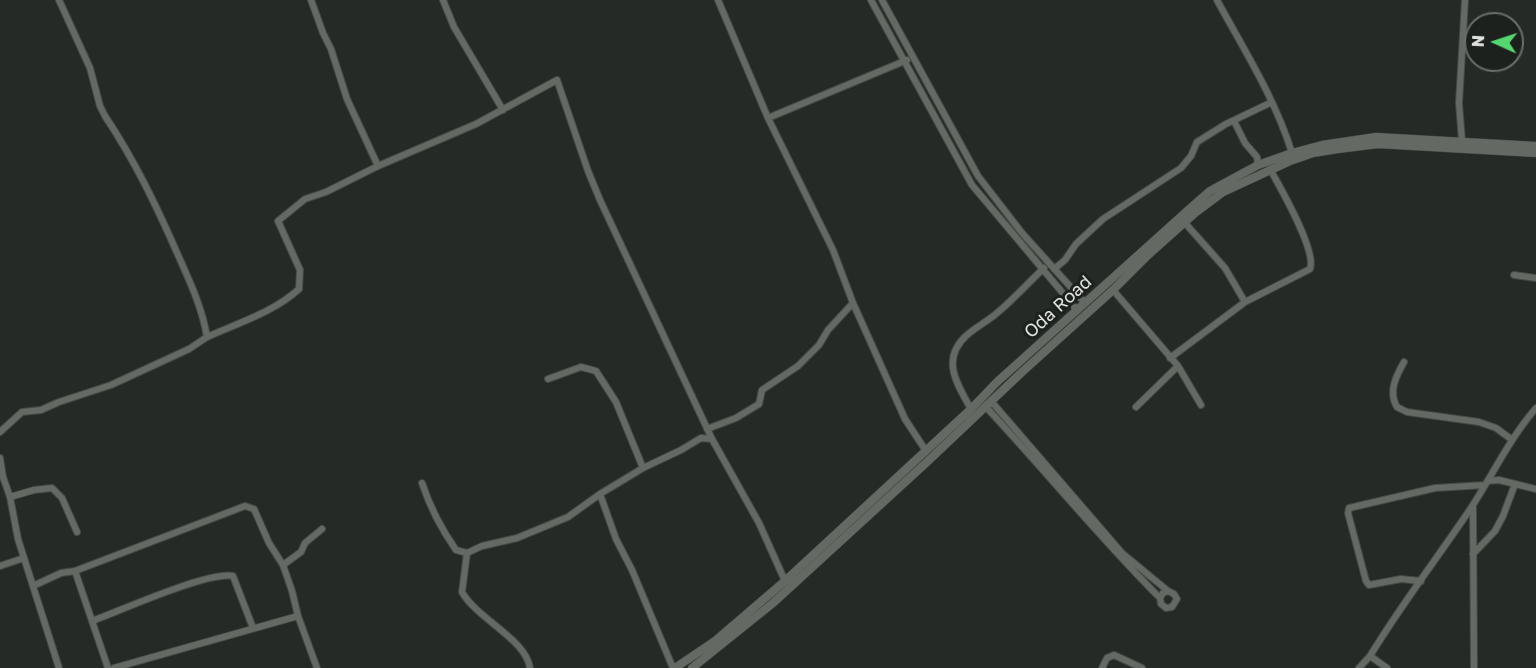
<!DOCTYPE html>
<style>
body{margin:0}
#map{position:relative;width:1536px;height:668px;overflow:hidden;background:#262a26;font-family:"Golos Text",sans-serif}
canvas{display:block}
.north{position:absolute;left:1464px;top:12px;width:60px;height:60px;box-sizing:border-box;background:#1d211d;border:2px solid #6a6e6a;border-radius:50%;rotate:273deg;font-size:16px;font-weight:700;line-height:24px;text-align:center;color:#dee1de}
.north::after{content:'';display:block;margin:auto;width:21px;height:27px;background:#56d671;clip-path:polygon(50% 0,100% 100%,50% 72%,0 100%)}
</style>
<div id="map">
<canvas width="1536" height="668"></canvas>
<div class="north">N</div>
</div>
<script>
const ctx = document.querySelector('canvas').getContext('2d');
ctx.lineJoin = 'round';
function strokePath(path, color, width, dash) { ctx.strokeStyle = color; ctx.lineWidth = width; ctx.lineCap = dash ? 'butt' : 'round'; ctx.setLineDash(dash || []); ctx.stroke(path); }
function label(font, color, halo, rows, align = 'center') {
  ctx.font = font + ' "Golos Text",sans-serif'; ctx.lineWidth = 6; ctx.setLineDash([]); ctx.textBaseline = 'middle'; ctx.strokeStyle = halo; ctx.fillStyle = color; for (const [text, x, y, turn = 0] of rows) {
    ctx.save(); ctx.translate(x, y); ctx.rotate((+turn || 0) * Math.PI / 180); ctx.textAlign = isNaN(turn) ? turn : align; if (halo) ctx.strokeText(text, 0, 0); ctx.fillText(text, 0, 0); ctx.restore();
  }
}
const minor = new Path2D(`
 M311,0L323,33L331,49L347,99L378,166
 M443,0L454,27L503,110
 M718,0L768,118L833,250L853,303L905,419L926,451
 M871,0L972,185L1077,310
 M882,0L978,176L1022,233L1085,303
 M1217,0C1244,50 1275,98 1292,153
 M768,118L907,60
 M1234,121L1245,143L1257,157L1258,165
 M1462,141L1459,103L1465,0
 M1185,223L1225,268L1245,302
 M1054,269L1065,260L1076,244L1103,219L1181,168L1191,156L1197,142L1226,124L1272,102
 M1514,275L1536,278
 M1113,290L1178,366L1201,405
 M207,337C238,323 274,312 299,289L300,270L278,221L305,199L326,192L378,166L476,124L557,80L588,171L600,200L712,439L759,523L785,581
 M1170,358L1245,302L1310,269C1317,251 1280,187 1270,169
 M1404,362C1396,376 1388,392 1397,407L1407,412L1479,422L1496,428L1511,439
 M548,379L581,367L596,371L616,402L643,468
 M991,401L1122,553L1168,591
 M985,406C1044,469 1099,537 1160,598L1161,604L1166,608L1172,607L1177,599L1174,594L1168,591L1163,593L1160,598
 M1136,407L1178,366
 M971,409C957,384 940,359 967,335C976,327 988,321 997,313C1014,299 1028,283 1044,268
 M707,429L736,418L759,404L762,390L798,366L819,345L828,330L853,303
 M0,432L22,412L41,410L59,402L111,385L189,349L207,337C202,307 190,282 178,255C156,205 135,161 105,116L100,106L90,68L59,0
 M0,458L3,477L10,497L18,539L59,668
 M1488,481L1499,480L1536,489
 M422,483C430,507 442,530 456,550L467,553L482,546L517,538L568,517L600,494L643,468L681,450L701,438L712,439
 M600,494L616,539L632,570L673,668
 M10,497L34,490L52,488L62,498L77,532
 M1473,507L1474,668
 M467,553L462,592C477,619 526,639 530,668
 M1473,554L1495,531L1503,516L1515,484
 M283,565L301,552L305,543L322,529
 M0,566L24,558
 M75,571L108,668
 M1421,581L1401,579L1369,585L1366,581L1348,513L1349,508L1435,488L1485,485
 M33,586L61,573L75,571L245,506L254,509L269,543L283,565L292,591L298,616
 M92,621C120,611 208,571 233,576L253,628
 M1370,656L1387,668
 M114,668L298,616L317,668
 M1102,668L1107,658L1114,655L1142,668
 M1359,668L1370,656C1401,605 1438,557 1471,508C1493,474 1510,438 1536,408`);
const tertiary = new Path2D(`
 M675,668L715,641L785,581L971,409L997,382L1195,204L1210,191L1258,165L1292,153L1322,145L1376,137L1536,146
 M692,668L773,603L927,462L1022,372L1113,290L1147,256L1195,213L1223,192L1290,161L1313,153L1338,149L1378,144L1536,153`);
strokePath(minor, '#454945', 8);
strokePath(tertiary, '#454945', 9);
strokePath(minor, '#646964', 6);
strokePath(tertiary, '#646964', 8);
label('18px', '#dee1de', '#1d211d', [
 ["Oda Road",1058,307,-42]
]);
</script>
